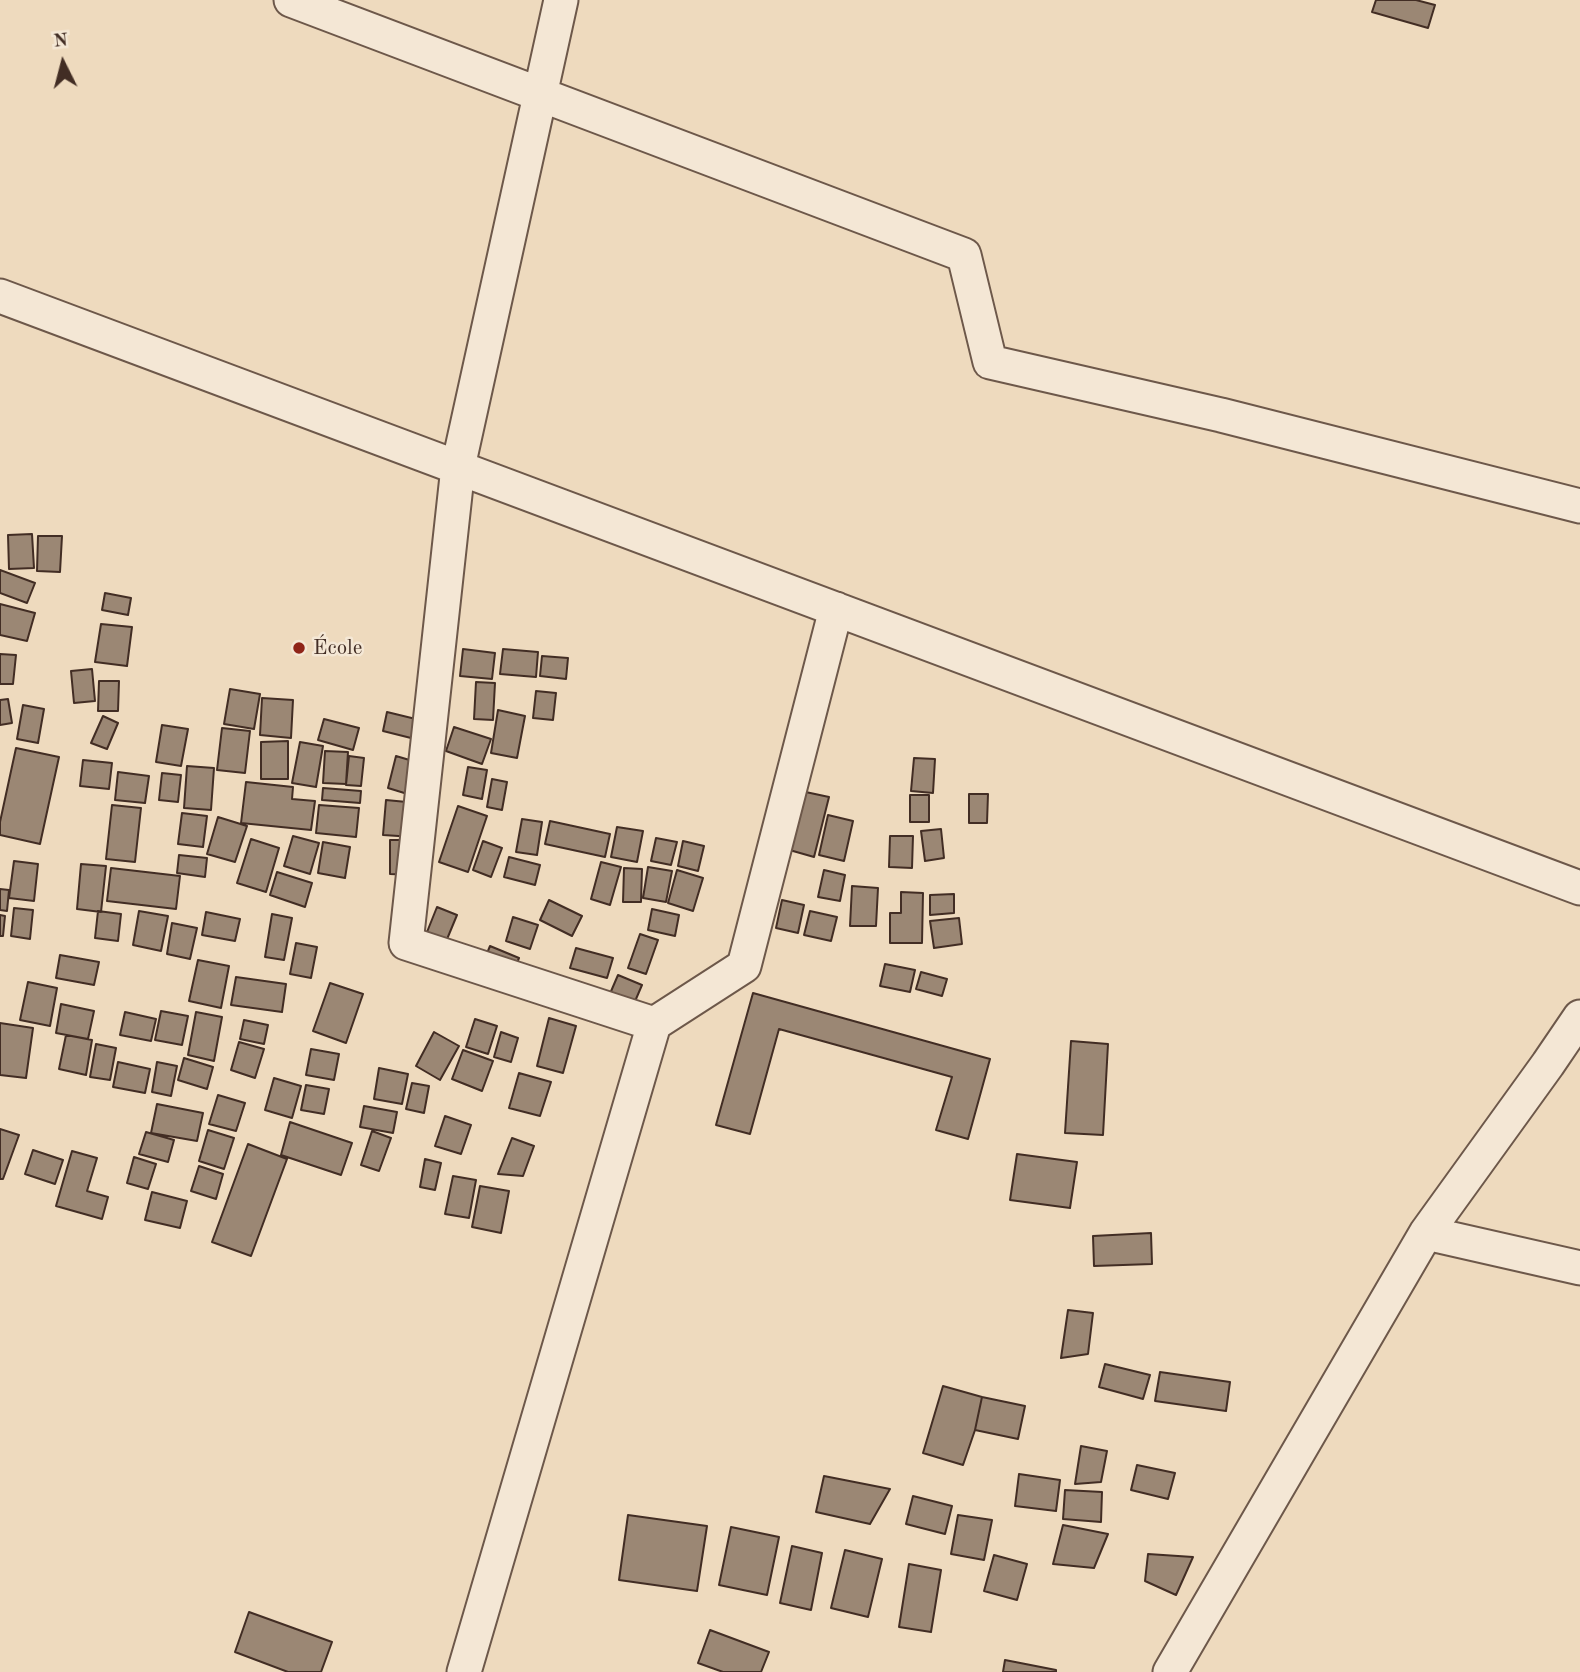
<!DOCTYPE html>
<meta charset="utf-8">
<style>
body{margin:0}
#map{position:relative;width:1580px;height:1672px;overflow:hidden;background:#eedabe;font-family:"Old Standard TT",serif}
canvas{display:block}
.north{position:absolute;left:28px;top:28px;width:70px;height:70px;-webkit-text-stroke:5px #f4e7d5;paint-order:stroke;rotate:354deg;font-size:19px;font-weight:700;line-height:28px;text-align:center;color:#422d24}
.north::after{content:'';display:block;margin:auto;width:24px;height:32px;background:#422d24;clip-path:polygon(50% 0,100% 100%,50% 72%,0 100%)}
</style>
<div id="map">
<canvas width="1580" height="1672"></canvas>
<div class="north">N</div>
</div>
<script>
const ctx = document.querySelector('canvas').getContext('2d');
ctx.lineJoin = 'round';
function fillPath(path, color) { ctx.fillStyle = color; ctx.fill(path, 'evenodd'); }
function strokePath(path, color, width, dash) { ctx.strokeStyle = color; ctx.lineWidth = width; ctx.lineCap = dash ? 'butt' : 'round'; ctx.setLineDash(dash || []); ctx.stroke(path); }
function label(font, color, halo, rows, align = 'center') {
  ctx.font = font + ' "Old Standard TT",serif'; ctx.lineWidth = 5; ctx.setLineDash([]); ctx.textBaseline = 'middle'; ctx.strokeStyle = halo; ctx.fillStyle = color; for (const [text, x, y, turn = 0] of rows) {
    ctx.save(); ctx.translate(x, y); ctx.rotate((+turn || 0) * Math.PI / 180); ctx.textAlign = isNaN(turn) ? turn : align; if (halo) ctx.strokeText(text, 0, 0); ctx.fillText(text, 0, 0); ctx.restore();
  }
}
const building = new Path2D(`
 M1376,0H1416L1435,5L1428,28L1372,12Z
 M32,534L34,568L9,569L8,535Z
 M38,536H62L60,572L37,571Z
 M0,570L35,583L27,603L0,593Z
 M105,593L131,598L128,615L102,610Z
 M0,604L35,613L27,641L0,635Z
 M101,624L132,627L127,666L95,662Z
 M463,649L495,653L492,679L460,676Z
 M503,649L538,652L536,677L500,674Z
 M0,654L16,655L13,684H0Z
 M542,656L568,658L566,679L540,676Z
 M92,669L95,701L74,703L71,671Z
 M99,681H119L118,711H98Z
 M476,682L495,683L493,720L474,719Z
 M230,689L260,694L254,729L224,724Z
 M536,691L556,693L553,720L533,718Z
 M262,698L293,700L291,738L260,735Z
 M8,699L12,723L0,725V700Z
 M23,705L44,709L38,743L17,739Z
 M498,710L525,716L517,758L491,753Z
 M387,712L428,722L423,741L383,731Z
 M103,716L118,723L107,749L91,743Z
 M324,719L359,728L353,750L318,740Z
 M162,725L188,729L181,766L156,762Z
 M454,727L491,739L482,764L446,751Z
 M222,728L250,731L245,773L217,770Z
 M288,741V779H261V742Z
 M300,742L323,746L316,787L292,783Z
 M16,748L59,757L40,844L0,835V822Z
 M325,751L348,752L346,784L323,783Z
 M349,756L364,758L361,786L346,785Z
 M396,756L423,764L414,796L388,788Z
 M914,758L935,759L933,793L911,791Z
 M83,760L112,763L109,789L80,786Z
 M187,766L214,768L211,810L184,808Z
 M468,767L487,770L482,799L463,795Z
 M118,772L149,776L145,803L115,800Z
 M162,773L181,775L178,802L159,800Z
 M492,779L507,782L502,810L487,807Z
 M246,782L293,787L292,799L315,801L311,830L241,823Z
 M323,788L361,791L360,803L322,800Z
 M801,791L829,797L814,857L786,849Z
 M969,794H988L987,823H969Z
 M910,795H929V822H910Z
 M386,800L417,803L414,837L383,835Z
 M112,805L141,808L135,862L106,859Z
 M319,805L359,808L356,837L316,833Z
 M458,806L487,816L468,872L439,862Z
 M182,813L207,816L203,847L178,844Z
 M828,815L853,821L844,861L819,855Z
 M218,817L247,826L235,862L207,854Z
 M522,819L542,822L537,855L516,852Z
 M550,821L610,834L605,857L545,844Z
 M617,827L643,831L637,862L611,857Z
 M941,829L944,858L925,861L921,831Z
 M293,836L319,843L310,874L284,866Z
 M890,836H913L912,868L889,867Z
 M656,838L677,842L671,865L651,861Z
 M251,839L279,848L266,892L237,883Z
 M390,840H412V875L390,874Z
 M483,841L502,848L491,877L473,870Z
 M683,841L704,846L698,871L678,866Z
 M323,842L350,847L345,878L318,873Z
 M179,855L207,858L205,877L177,873Z
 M509,857L540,865L535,885L504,877Z
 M14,861L38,864L34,901L9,898Z
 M601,862L621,867L610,905L591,899Z
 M81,864L106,866L101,912L77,909Z
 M648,867L672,871L666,902L643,898Z
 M111,868L180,876L176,909L107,901Z
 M624,868L642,869L641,902H623Z
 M677,870L703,878L693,911L668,903Z
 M824,870L845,875L840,901L818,897Z
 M277,872L312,883L305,907L270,895Z
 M852,886L878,888L876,926H850Z
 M0,889L9,890L7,911L0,910Z
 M901,892L923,893L922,943H890V913H901Z
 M954,894V913L930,915V895Z
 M549,900L582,916L572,936L540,920Z
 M782,900L804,905L798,933L776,928Z
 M437,907L457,915L445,944L425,937Z
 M14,908L33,910L30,939L11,936Z
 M652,909L679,915L675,936L648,930Z
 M98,911L121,914L118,941L95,938Z
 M139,911L168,916L161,951L133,945Z
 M810,911L837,917L831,941L804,935Z
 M206,912L240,919L235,941L202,935Z
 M272,914L292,918L284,960L265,957Z
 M0,915L5,916L3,936H0Z
 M513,917L538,925L530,949L506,941Z
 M959,918L962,944L934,948L930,921Z
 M172,923L197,928L190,959L167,954Z
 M640,934L658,940L646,974L628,968Z
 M296,943L317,947L311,978L290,974Z
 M490,946L519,958L512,975L483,963Z
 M576,948L613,958L607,978L570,968Z
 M60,955L99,962L94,985L56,978Z
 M198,960L229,966L221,1008L189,1001Z
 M885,964L915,970L910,992L880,986Z
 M921,972L947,979L942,996L916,989Z
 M618,975L642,985L630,1013L606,1003Z
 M236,977L286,984L282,1012L231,1005Z
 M28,982L57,988L50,1026L20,1020Z
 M330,983L363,994L346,1043L313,1031Z
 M753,993L990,1059L968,1139L936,1130L952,1077L779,1029L750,1134L716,1125Z
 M61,1004L94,1011L88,1039L56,1033Z
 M161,1011L188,1016L182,1045L155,1040Z
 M125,1012L156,1019L151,1041L120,1035Z
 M196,1012L222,1017L214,1061L188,1055Z
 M549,1018L576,1026L563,1073L537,1066Z
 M475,1019L497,1026L488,1054L466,1047Z
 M244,1020L268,1025L264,1044L240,1039Z
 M0,1023L33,1028L26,1078L0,1075Z
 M434,1032L459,1046L440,1080L416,1066Z
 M501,1032L518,1038L511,1062L494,1057Z
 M66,1035L92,1040L86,1075L59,1069Z
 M1071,1041L1108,1044L1103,1135L1065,1133Z
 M239,1042L264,1049L255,1078L231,1070Z
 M96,1044L116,1048L110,1080L90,1077Z
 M311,1049L339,1054L334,1080L306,1075Z
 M463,1050L493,1061L482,1091L452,1079Z
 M184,1058L213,1067L207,1089L178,1080Z
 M118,1062L150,1069L145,1093L113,1087Z
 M157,1062L177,1066L171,1096L152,1092Z
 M379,1068L408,1074L402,1104L374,1099Z
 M519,1073L551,1082L540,1116L509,1108Z
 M274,1078L301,1086L292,1118L265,1110Z
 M412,1083L429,1086L424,1113L406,1109Z
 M306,1085L329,1089L324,1114L301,1110Z
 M218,1095L245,1103L236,1131L209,1124Z
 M157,1104L203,1113L197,1141L151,1133Z
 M364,1106L397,1112L393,1133L360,1127Z
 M445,1116L471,1125L461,1154L435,1146Z
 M290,1122L352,1143L341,1175L281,1155Z
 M0,1129L19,1135L3,1179H0Z
 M208,1130L234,1138L224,1169L199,1161Z
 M372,1131L391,1138L379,1171L361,1165Z
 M146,1132L174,1140L168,1162L139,1154Z
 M512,1138L534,1146L523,1176L498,1174Z
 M248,1144L287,1159L251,1256L212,1242Z
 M33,1150L63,1160L55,1184L25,1174Z
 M72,1151L97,1158L87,1191L108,1197L102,1219L56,1206Z
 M1017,1154L1077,1162L1070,1208L1010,1200Z
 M134,1157L156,1164L148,1189L127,1183Z
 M425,1159L441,1163L435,1190L420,1187Z
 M199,1166L223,1174L216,1199L191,1191Z
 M453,1176L476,1180L469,1218L445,1214Z
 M480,1186L509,1191L501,1233L472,1227Z
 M152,1192L187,1201L180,1228L145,1220Z
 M1151,1233L1152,1264L1094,1266L1093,1236Z
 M1068,1310L1093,1313L1088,1354L1061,1358Z
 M1105,1364L1150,1375L1143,1399L1099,1387Z
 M1160,1372L1230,1382L1226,1411L1155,1401Z
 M943,1386L982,1397L975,1430L963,1465L923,1453Z
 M982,1397L1025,1406L1018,1439L975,1430Z
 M1081,1446L1107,1451L1101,1482L1075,1484Z
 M1137,1465L1175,1473L1168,1499L1131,1490Z
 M1019,1474L1060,1480L1056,1511L1015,1506Z
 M824,1476L890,1489L870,1524L816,1512Z
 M1065,1490L1102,1492L1101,1522L1063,1519Z
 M913,1496L952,1506L945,1534L906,1524Z
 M628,1515L707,1526L697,1591L619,1580Z
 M958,1515L992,1520L984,1560L951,1554Z
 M1063,1525L1108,1534L1094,1568L1053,1564Z
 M731,1527L779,1537L767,1595L719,1585Z
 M792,1546L822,1553L811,1610L780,1603Z
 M845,1550L882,1559L868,1617L831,1608Z
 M1148,1554L1193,1557L1176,1595L1145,1581Z
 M994,1555L1027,1564L1017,1600L984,1591Z
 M909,1564L941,1570L931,1632L899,1627Z
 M249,1612L332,1642L321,1672H288L235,1652Z
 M710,1630L769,1652L761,1672H723L698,1663Z
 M1005,1660L1056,1670V1672H1003Z`);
fillPath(building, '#9b8774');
strokePath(building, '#422d24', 2);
const minor = new Path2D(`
 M291,0L964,255L990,362L1221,415L1580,506
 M561,0L458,467L406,943L654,1024
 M0,296L1580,888
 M1426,1233L1580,1268
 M464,1672L654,1024L744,966L836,609
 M1170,1672L1426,1233L1548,1064L1580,1017`);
strokePath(minor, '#6d584a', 37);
strokePath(minor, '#f4e7d5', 33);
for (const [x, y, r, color] of [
 [299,648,7,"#8f2418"]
]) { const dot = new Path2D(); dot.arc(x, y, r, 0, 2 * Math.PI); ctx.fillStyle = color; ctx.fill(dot); strokePath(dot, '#f4e7d5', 2.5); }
label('21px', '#422d24', '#f4e7d5', [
 ["École",313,648]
], 'left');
</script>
